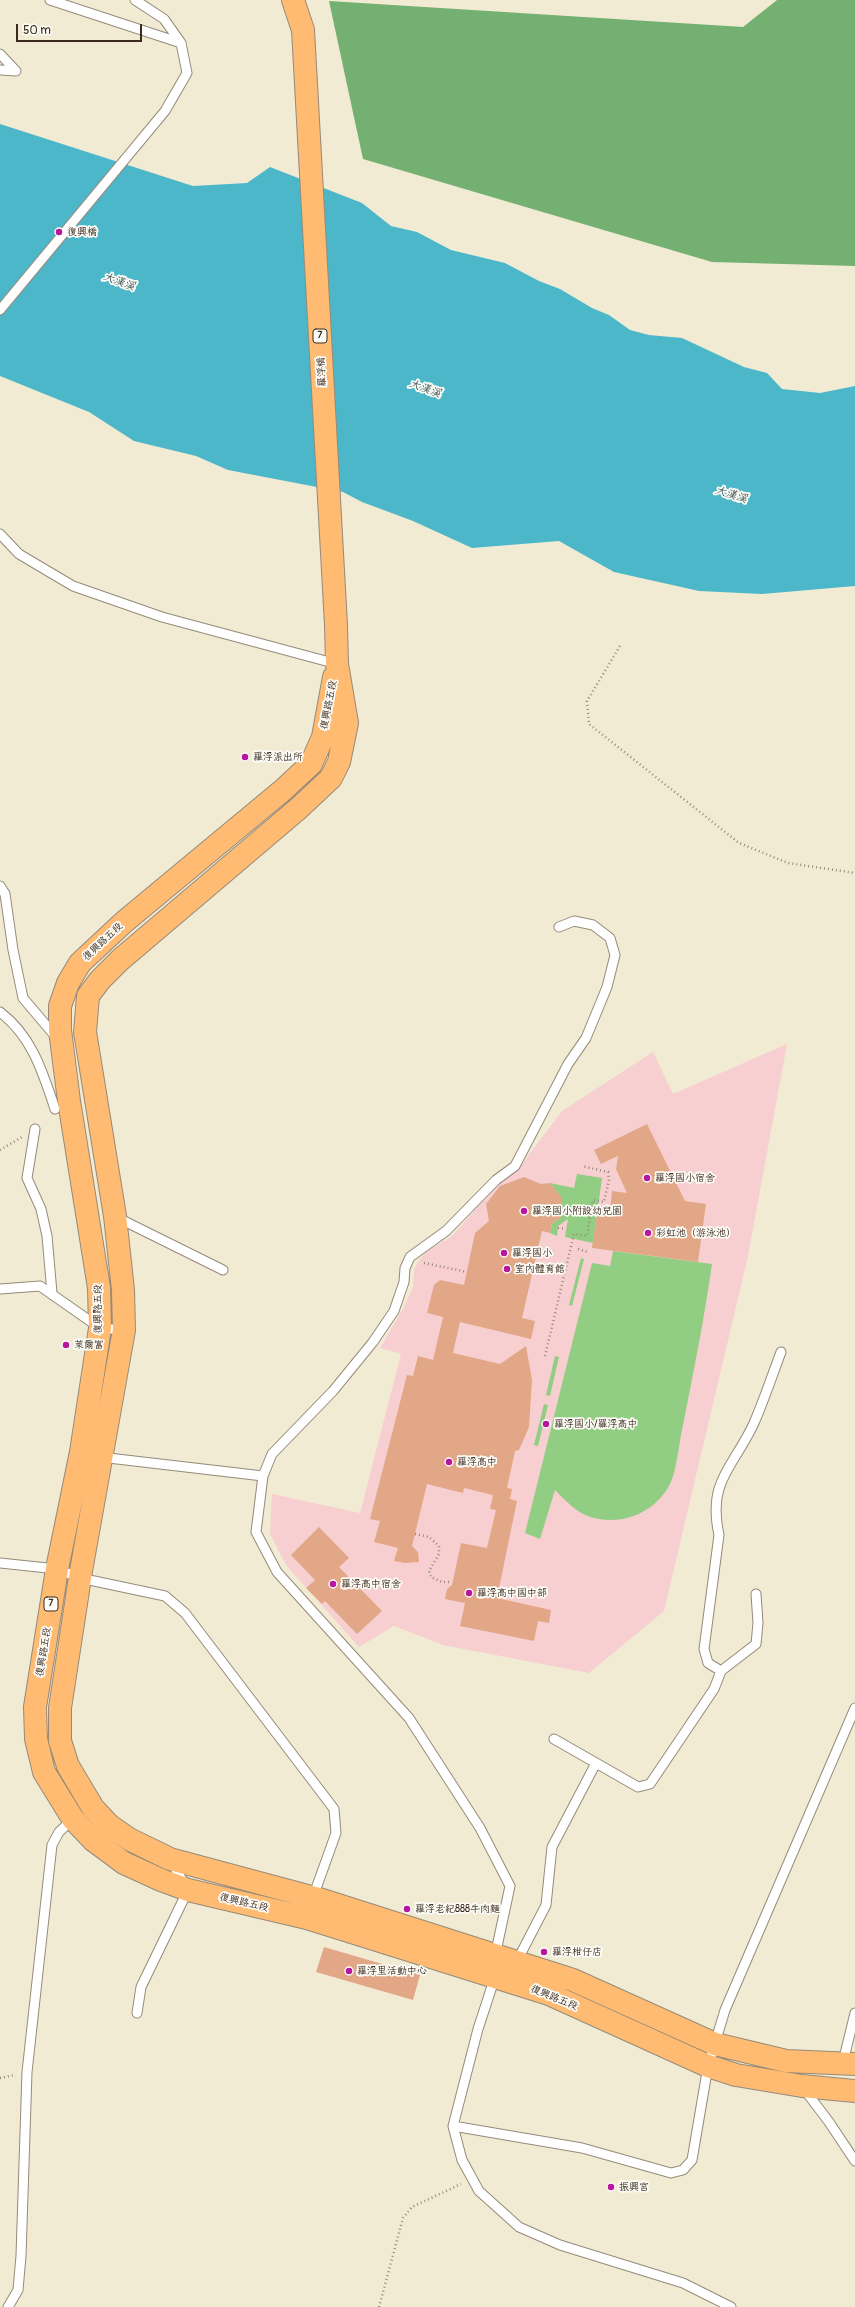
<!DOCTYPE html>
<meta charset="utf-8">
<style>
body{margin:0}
#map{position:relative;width:855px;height:2307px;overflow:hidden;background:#f1ebd4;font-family:Pangolin,sans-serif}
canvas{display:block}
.scale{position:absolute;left:16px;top:24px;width:126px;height:18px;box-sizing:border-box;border:2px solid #3b2a1e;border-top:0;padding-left:5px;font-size:12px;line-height:14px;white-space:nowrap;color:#3b2a1e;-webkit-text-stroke:3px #fdfcf7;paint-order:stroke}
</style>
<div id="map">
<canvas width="855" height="2307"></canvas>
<div class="scale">50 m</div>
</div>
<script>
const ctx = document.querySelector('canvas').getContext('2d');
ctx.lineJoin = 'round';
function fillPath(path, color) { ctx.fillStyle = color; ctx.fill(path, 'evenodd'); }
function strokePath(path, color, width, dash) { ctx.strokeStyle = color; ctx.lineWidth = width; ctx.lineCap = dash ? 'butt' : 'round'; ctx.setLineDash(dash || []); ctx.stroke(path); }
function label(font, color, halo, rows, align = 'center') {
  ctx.font = font + ' Pangolin,"LXGW WenKai TC",sans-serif'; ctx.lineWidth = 3.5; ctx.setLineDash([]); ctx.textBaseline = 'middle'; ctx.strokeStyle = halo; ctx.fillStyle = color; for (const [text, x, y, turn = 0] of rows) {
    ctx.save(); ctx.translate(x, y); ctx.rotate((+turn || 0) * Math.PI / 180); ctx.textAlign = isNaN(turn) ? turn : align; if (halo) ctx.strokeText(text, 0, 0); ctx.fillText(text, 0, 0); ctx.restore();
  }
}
fillPath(new Path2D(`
 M787,1044L748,1256L664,1611L589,1673L443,1645L394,1626L359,1647L286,1565L270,1534L272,1494L360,1513L401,1354L380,1348L404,1307L413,1286L414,1270L418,1262L425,1253L452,1236L499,1183L519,1168L562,1111L653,1052L673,1094Z`), '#f7cfd1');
fillPath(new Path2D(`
 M577,1174L602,1178L593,1243L565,1237L568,1219L558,1226L557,1236L550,1233L552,1224L561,1217V1196L553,1195L554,1188L550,1183L574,1188Z
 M613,1251L712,1264C704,1320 693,1375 682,1430C679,1444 676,1473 670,1484C654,1515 617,1528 585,1515C574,1510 564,1499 555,1490L540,1539L525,1533L592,1263L610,1266Z
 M581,1258L584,1259L572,1306L569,1305Z
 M555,1356L559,1357L550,1396L546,1395Z
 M544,1404L548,1405L538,1446L534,1445Z`), '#91cd83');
fillPath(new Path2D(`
 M777,0H855V266L712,262L363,159L329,1L743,27Z`), '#74b071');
fillPath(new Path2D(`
 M0,124L193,186L247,183L270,167L362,203L391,226L417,232L451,250L505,263L539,281L560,289L592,308L609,315L630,330L649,335L682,338L744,367L767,373L782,389L820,393L855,386V586L762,594L699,591L614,572L559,541L472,548L413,521L362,502L343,492L228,470L196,456L134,441L89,412L0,376Z`), '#4db7ca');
fillPath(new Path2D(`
 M647,1124L685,1201L706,1204L698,1262L592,1248L598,1208L610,1210L612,1191L627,1193L616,1169L618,1156L601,1164L594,1150Z
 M524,1177L541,1184L550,1183L561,1197V1217L552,1224L550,1233L542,1231L522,1318L535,1321L531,1339L460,1322L453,1353L500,1364L526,1346L532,1380L529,1427L519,1450L515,1451L507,1488L512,1489L510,1499L517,1501L497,1598L551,1610L549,1623L538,1621L534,1641L460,1626L465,1603L445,1599L447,1589L452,1585L461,1543L487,1548L496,1510L490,1509L493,1495L464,1488L463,1493L427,1484L412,1546L418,1552L419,1562L405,1563L394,1561L398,1548L374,1542L380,1521L370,1519L407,1375L413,1376L418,1356L433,1360L443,1317L427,1313L434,1285L440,1280L464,1285L475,1233L489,1221L486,1204L500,1186Z
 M319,1527L349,1558L339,1567L382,1611L357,1634L325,1601L322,1604L306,1588L315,1580L291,1555Z
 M324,1947L420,1975L413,2000L316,1972Z`), '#e2a786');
const service = new Path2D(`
 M50,0L181,43
 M0,54L16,71L0,70
 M0,310L165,111L187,73L181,43L164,19L135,0
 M0,534L19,554L73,586L162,617L337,664
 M0,886L5,894L13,950L23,998L56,1037
 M0,1012C32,1036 43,1073 55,1109
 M35,1129L27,1178L41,1209L47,1236L52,1293
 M116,1217L223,1270
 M0,1289L40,1286L100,1328L124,1330
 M100,1457L263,1476
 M0,1563L57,1569L80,1578L165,1596L185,1613L334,1809L336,1833L313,1897
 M721,1671L708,1663L704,1649L719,1535C707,1480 734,1467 754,1423C764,1400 772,1376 781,1352
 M554,1739L596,1763
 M495,1956L510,1886L480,1828L409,1718L277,1572L256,1532L263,1476L272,1454L333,1391L373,1342L394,1311L404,1282L405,1268L410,1257L446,1231L496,1180L515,1166L568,1064L586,1038L607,987L615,955L610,938L593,925L574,921L559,927
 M516,1963L546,1905L552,1847L596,1763L638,1787L650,1784L714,1689L721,1671L756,1644L758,1623L756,1594
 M495,1977L478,2029L453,2126L462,2160L479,2191L519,2227L560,2245L683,2283L731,2307
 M137,2013L141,1987L188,1890L172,1863
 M843,2062L855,2013
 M804,2089L829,2122L855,2161
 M453,2126L582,2148L671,2173L683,2170L692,2160L708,2066L725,2010L855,1708
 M8,2307L18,2290L21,2256L27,2072L52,1845L59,1832L73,1819`);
const primary = new Path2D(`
 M293,0L303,30L336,625L337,664L347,723L339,762L331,778L299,808L120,960L100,980L88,996L85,1032L115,1216L123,1290L124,1330L81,1571L60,1708V1741L68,1766L93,1808L109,1825L129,1839L170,1859L319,1899L573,1980L715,2044L786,2061L855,2064
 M334,677L323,737L311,764L283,790L124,922L80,963L68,983L60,1006V1030L69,1101L99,1288L100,1328L81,1452L57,1569L35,1707L36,1739L44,1772L73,1819L93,1840L124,1863L161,1880L188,1890L307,1918L549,1994L708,2066L736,2075L802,2086L855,2091`);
strokePath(service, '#968a79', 11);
strokePath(primary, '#968a79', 24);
strokePath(new Path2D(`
 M620,646L587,701L589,724L739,843L788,863L855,873
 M0,1150L22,1137
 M558,1228L566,1229
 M578,1249L588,1252
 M424,1263L467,1272
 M545,1356L574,1234L587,1236L593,1200L604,1202L609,1180L608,1172L582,1166
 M415,1534L429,1537L439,1546V1554L429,1571L431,1577L442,1582H452
 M0,2078L15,2075
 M379,2307L403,2218L412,2207L461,2184`), '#968a79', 2.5, [1, 3]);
strokePath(service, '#fff', 9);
strokePath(primary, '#febb71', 22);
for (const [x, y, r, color] of [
 [59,232,4,"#b5179e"],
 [245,757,4,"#b5179e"],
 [647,1178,4,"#b5179e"],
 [524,1211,4,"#b5179e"],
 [648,1233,4,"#b5179e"],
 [504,1253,4,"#b5179e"],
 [507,1269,4,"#b5179e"],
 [66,1345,4,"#b5179e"],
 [546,1424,4,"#b5179e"],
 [449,1462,4,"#b5179e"],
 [333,1584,4,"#b5179e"],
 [469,1593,4,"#b5179e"],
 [407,1909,4,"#b5179e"],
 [544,1952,4,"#b5179e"],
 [349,1971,4,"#b5179e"],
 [611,2187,4,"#b5179e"]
]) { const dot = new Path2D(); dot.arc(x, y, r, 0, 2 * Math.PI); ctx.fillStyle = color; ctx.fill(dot); strokePath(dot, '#fdfcf7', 1.5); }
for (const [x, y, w] of [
 [320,336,14],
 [51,1604,14]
]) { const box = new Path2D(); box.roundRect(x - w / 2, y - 7, w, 14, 3); ctx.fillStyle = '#fdfcf7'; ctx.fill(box); strokePath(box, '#3b2a1e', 1); }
label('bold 9px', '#3b2a1e', null, [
 ["7",320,336],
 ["7",51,1604]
]);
label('10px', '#3b2a1e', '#fdfcf7', [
 ["復興橋",67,232],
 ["羅浮派出所",253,757],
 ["羅浮國小宿舍",655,1178],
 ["羅浮國小附設幼兒園",532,1211],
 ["彩虹池（游泳池）",656,1233],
 ["羅浮國小",512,1253],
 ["室內體育館",515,1269],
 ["萊爾富",74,1345],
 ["羅浮國小/羅浮高中",554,1424],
 ["羅浮高中",457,1462],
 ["羅浮高中宿舍",341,1584],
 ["羅浮高中國中部",477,1593],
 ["羅浮老紀888牛肉麵",415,1909],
 ["羅浮柑仔店",552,1952],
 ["羅浮里活動中心",357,1971],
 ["振興宮",619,2187]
], 'left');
label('10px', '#3b2a1e', '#fdfcf7', [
 ["羅浮橋",322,372,-93],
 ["復興路五段",329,705,-79],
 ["復興路五段",103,942,-43],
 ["復興路五段",98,1309,-90],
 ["復興路五段",44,1652,-81],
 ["復興路五段",244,1903,13],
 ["復興路五段",554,1998,22]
]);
label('italic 11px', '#415b5a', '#fdfcf7', [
 ["大漢溪",119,282,19],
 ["大漢溪",425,389,19],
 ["大漢溪",731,495,17]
]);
</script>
